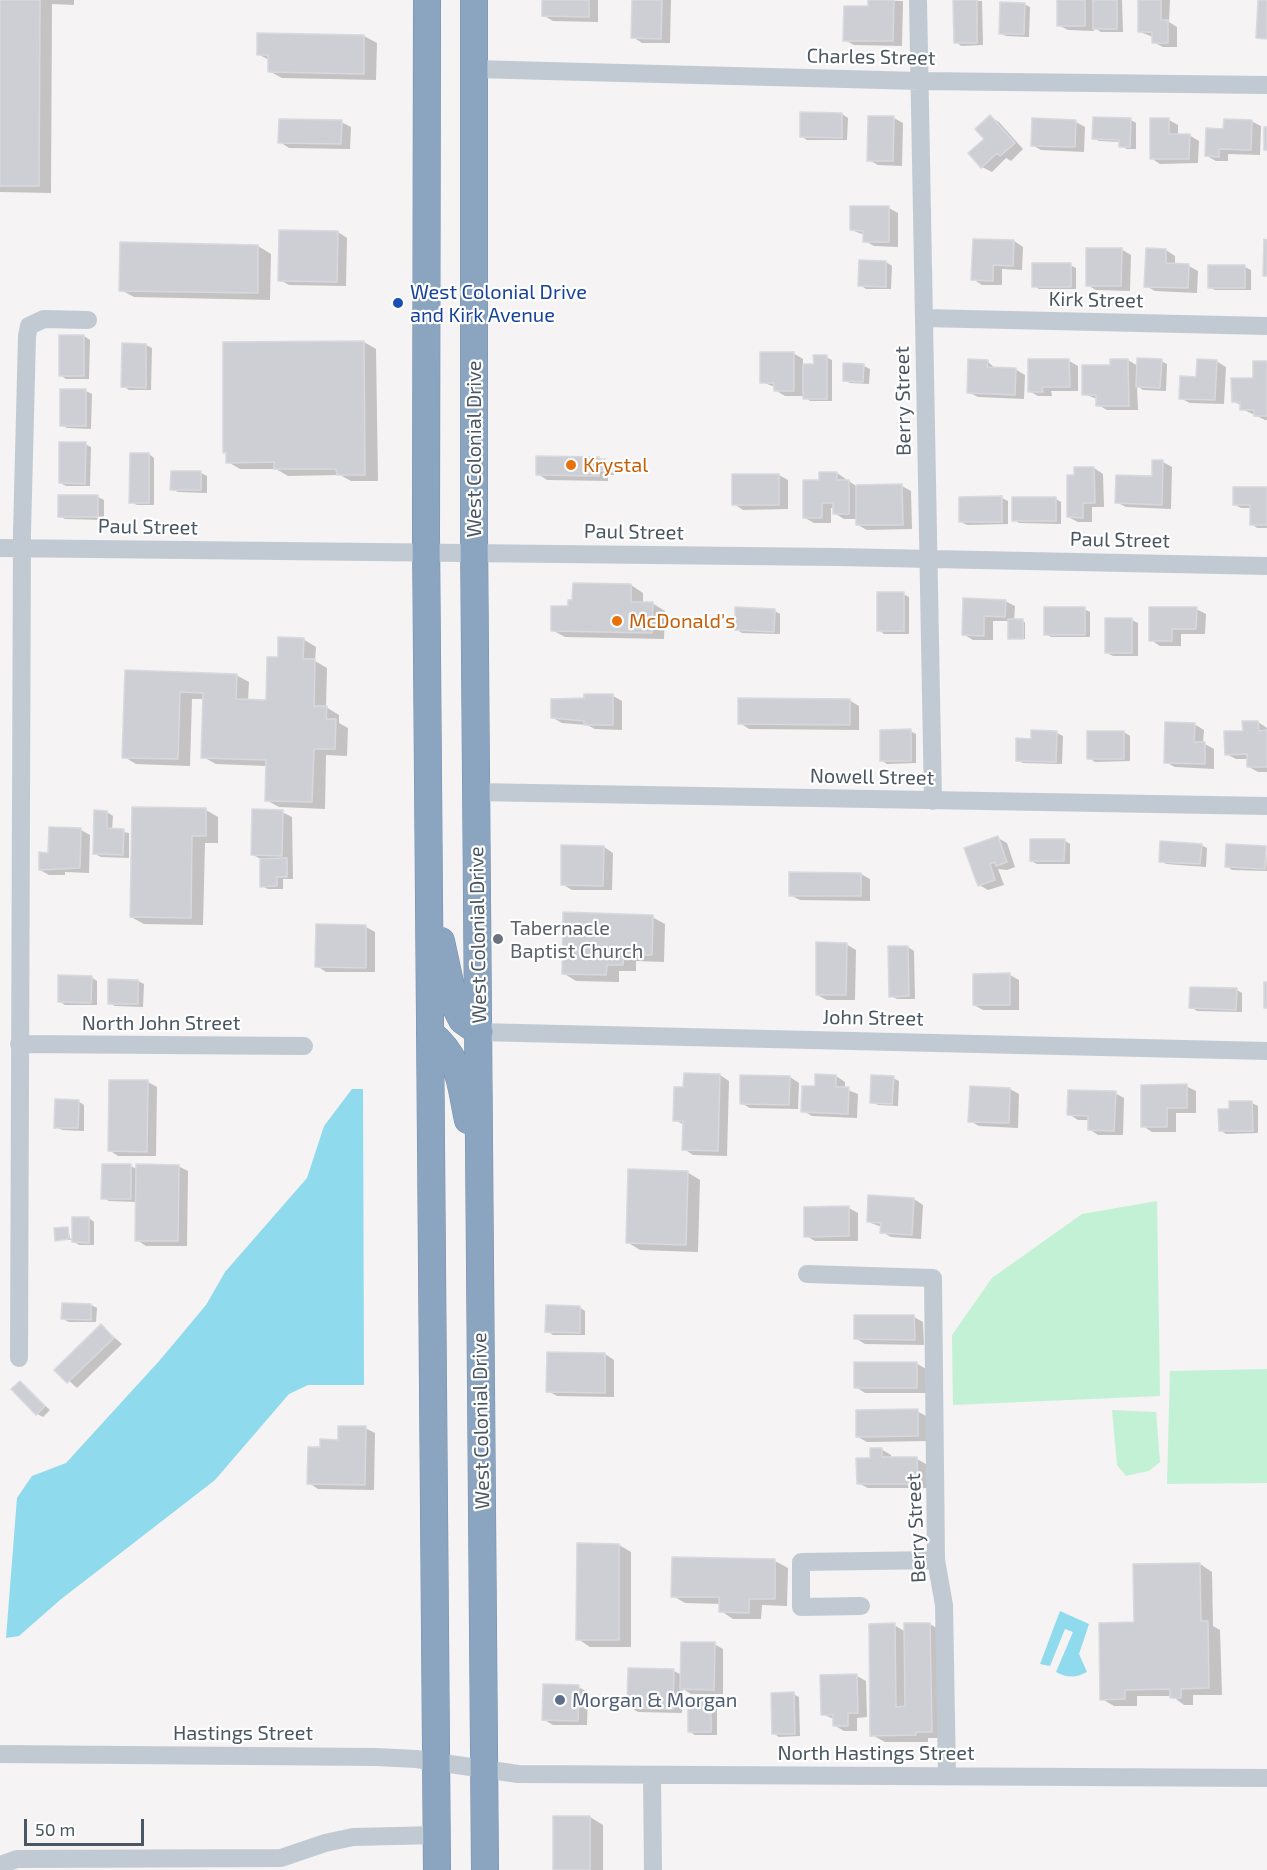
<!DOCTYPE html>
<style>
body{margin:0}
#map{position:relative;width:1267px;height:1870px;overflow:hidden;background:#f5f3f3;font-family:"Exo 2",sans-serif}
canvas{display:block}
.scale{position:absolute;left:24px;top:1819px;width:120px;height:27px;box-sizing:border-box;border:3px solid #4a5661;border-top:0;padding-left:8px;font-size:18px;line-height:21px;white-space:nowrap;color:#4a5661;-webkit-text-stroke:4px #fff;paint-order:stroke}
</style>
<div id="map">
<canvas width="1267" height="1870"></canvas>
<div class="scale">50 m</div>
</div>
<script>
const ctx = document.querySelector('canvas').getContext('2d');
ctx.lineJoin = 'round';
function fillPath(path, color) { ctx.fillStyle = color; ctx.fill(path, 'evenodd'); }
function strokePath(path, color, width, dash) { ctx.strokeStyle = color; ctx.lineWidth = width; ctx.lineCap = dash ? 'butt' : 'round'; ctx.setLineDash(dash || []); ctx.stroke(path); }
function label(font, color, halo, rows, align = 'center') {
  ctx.font = font + ' "Exo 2",sans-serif'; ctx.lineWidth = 4.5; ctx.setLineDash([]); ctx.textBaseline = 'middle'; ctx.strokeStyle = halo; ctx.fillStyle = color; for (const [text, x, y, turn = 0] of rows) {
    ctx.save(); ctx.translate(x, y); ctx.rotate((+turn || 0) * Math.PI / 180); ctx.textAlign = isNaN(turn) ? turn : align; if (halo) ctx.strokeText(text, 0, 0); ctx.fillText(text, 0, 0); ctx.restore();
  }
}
fillPath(new Path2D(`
 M1157,1201L1160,1396L953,1405L952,1335L992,1278L1082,1214Z
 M1267,1369V1483L1167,1484L1170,1371Z
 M1112,1410L1156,1412L1160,1462L1149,1471L1126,1476L1117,1465Z`), '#c3f1d5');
fillPath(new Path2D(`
 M352,1089H363L364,1385H308L289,1394L215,1480L60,1600L19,1636L6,1638L17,1498L32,1476L66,1463L160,1360L206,1305L225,1272L307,1178L324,1126Z
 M1060,1611L1089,1624L1079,1654L1087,1672C1075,1678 1068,1678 1056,1672L1073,1632L1065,1629L1050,1666L1040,1664Z`), '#90daee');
fillPath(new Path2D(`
 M0,0H74V5L52,4L51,193L0,192Z
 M544,0H598V22L553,21L543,15Z
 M633,0H671L670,43H642L633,37Z
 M870,0L903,1L902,46L854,45L845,40L869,8Z
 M955,0L982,1L983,45L961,46L956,42Z
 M1059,0H1122L1123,32H1101L1094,28V31L1068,30L1058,25Z
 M1140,0H1170L1169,22L1177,27V47H1163L1153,42V37L1140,32Z
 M1024,4L1030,7L1029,37L1006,36L1000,33Z
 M259,34L364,36L377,43L376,80L282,78L269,71V60L258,54Z
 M842,114L848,118L847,140H807L801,136Z
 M990,117L999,122L1023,149L1011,161L1006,158L992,172L982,167Z
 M894,118L903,123L902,166L878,165L869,160Z
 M1131,120L1136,123V149H1127L1121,146V142L1099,141L1093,138Z
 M1151,120H1169L1178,125V136L1189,135L1199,141L1198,163L1160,164L1151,158Z
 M1251,121L1261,126L1260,155L1228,154V161H1216L1207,156L1225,130Z
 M341,122L351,127L350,149L289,148L280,142Z
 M1076,122L1085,127L1084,152L1041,150L1032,145Z
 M852,207L889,208L898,213V247L874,246L865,241V235L851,230Z
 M338,232L347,238L346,286L289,285L280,280Z
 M1014,241L1023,247L1022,270L1002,269V285H982L973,279Z
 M258,246L271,254L270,300L134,297L121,290Z
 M1121,249L1131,255L1130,291L1096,290L1087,285Z
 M1166,250L1175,256V265L1189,266L1198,271L1197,293L1155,291L1146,286Z
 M886,262L892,266L891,289H866L860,285Z
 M1070,265L1076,268V289H1039L1034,286Z
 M1245,267L1251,270V290H1215L1209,287Z
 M61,336H84L90,340L89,379H66L60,375Z
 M364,342L376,349L378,481H351L340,475L288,476L276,469H240L228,462V454L225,452L224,343Z
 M146,345L152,348L151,390H129L123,386Z
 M793,353L803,359V366H815L826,357L832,360V401H810L804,396H785L775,390V387L762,382Z
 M1128,360L1138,366L1161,361L1167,364L1166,391L1143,390L1137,386L1138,410H1107L1098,405L1097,399L1084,394L1111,367Z
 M987,361L996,369H1015L1025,375L1024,399L978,397L968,392Z
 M1029,361H1069L1078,366V391H1051L1052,396H1038L1029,391Z
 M1216,361L1226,367L1224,404L1190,403L1180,398Z
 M1267,362V420H1265L1242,409V406L1233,401Z
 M864,366L870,369L869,384L850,383L844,380Z
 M62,390L86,391L92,394L91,429L67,428L61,425Z
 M85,444L91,447L90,486H66L60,483Z
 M149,454L154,458V505H137L131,502Z
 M599,458L614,466V475H608V481L547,480L538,474Z
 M1163,462L1172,467L1171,509L1126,507L1116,502L1153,477Z
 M1094,468L1103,474L1104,507H1092V522H1078L1068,517L1076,477Z
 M172,472L201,473L207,476V493L178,492L172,489Z
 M837,473L856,486H902L911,491L912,529L867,530L858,525L857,519H844L834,513L835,508H831V523H814L805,518L820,482Z
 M779,475L788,480V509L743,510L734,504Z
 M1267,488V528H1257L1252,524V508H1241L1235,505Z
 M98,497L104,500V520L65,519L59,516Z
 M1002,498L1008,501V524L967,525L961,522Z
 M1056,499L1061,502V524L1019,523L1014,520Z
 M631,585L643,593V603H652L665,611L664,639L565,637L552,630L570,607Z
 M903,594L909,597V634H884L879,630Z
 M965,599L1005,601L1015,606L1014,621L1025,622V639L1010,638L1009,621H993V640H973L963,634Z
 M1084,609L1090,612V637H1051L1046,634Z
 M1196,609L1206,614L1205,634H1181V646H1160L1151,640Z
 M775,611L780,614V634L742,633L736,629Z
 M1132,620L1138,623V656H1113L1107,653Z
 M303,639L316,647L315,661L327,668L326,707L339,715V723L348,728L347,756L326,755L325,809L279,807L266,800L267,766L216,764L203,757L205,699H192L190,766L136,764L124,757L126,672L236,675L249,682L248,701H268L279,659Z
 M613,696L622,701V730L595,729L587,725L562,723L553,718Z
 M849,700L859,706V730L749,729L740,723Z
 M1258,722L1267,728V772H1258L1249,767V759H1236L1226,754L1244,732Z
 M1194,724L1204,730L1203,743L1214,749V769L1175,767L1165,762Z
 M910,731L916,734V763L887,764L881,760Z
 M1124,732L1130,736V761L1095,762L1089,758Z
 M1057,733L1063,736L1062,764L1023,763L1017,760L1032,740Z
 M206,810L218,817V843H205L203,925L144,924L131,917Z
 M107,812L113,816L112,830L129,833V858L101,857L95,854Z
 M282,812L292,817L293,879H283V889H268L262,886L261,859L253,855Z
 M81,830L90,835L89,873L65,872V875H49L40,870L49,854Z
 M998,838L1007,843L1015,867L1007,870L998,869L1004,885L988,890L979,885Z
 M1064,840L1070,844V864H1037L1031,861Z
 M1201,845L1207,848L1206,867L1166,864L1160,861Z
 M604,847L613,853L612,890H572L562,884Z
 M1266,847L1267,871L1232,870L1226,866Z
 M861,874L870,879V901L800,900L790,895Z
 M652,917L665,924L664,962L636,961V971H619V982L576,981L563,973Z
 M366,927L375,932V972H326L317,966Z
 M846,944L856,950L855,1000H827L817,995Z
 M908,947L914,951L915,999H897L891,996Z
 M1010,975L1019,980V1010H983L974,1005Z
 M91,977L97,981V1005H65L59,1001Z
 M138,981L144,984L143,1007L115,1006L109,1003Z
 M1237,990L1242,993V1012L1197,1011L1191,1007Z
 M720,1075L729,1081L727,1156L693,1155L684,1149V1125L675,1120L685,1089Z
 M836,1076L845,1082V1089L858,1094L857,1118L812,1116L803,1111L816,1088Z
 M790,1077L799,1083L798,1109L750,1108L741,1103Z
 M893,1078L899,1081L898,1106L878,1105L872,1102Z
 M148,1082L157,1087L156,1156H118L109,1150Z
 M1186,1086L1196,1091V1113H1176V1132H1152L1143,1126Z
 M1010,1089L1019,1094L1018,1128L979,1126L970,1121Z
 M1115,1093L1124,1098L1123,1135H1098L1089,1129V1120H1078L1069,1114Z
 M78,1101L84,1105V1131L62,1130L56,1127Z
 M1252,1103L1258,1106V1133L1226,1134L1220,1130L1230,1111Z
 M131,1166L138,1170L178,1166L188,1171L187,1246H146L137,1240V1202L109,1201L103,1198Z
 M687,1172L700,1180L698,1252L640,1250L627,1242Z
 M914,1199L923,1205L921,1239L891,1237L882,1232V1227L868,1222Z
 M849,1208L858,1213V1241H815L806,1236Z
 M89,1218L94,1222V1245H79L73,1241Z
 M67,1229L71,1240H56Z
 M91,1305L97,1308L96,1322H69L63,1319Z
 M579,1307L585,1311V1335H553L547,1331Z
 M914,1317L923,1322L924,1345L865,1344L855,1338Z
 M101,1326L122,1344L77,1388L57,1370Z
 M605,1354L614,1360V1397L557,1396L548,1391Z
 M916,1363L926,1369V1393H865L856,1387Z
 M20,1382L50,1410L43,1417L37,1414Z
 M917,1411L926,1416L927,1441L867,1442L858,1437Z
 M365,1428L375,1433L374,1490L318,1489L309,1483L339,1441Z
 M881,1449L891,1455V1459H917L926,1464L927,1488H868L858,1483L871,1460Z
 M619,1545L631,1552V1647H590L578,1639Z
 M775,1561L788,1568L787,1606L762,1605L761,1619H733L721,1611V1604L685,1603L673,1596Z
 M1200,1564L1212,1572L1213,1626L1220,1630L1222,1695H1193V1705H1184L1172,1696H1137V1706H1114L1102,1699L1136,1624Z
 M930,1624L943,1632L944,1738H928V1742H885L872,1735L894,1625L906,1632V1625Z
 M714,1644L723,1649V1694H691L683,1689L682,1713L638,1712L629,1707L674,1671L682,1675Z
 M857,1676L866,1681L867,1717L857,1718V1731H844L834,1725V1719L822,1714Z
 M578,1687L588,1692L587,1725H553L543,1719Z
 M793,1694L799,1697L800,1736L779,1737L773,1733Z
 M689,1700H711L717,1703V1735H695L689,1731Z
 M590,1817L603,1825V1870H554Z`), '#0003');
const building = new Path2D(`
 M0,0H40L39,186H0Z
 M542,0H589V17L542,16Z
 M632,0H662L661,39L631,38Z
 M868,0H894L893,41H843L844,6H868Z
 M953,0H977V43H954Z
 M1057,0H1085V26H1057Z
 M1093,0H1117V29H1093Z
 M1138,0H1161V20H1168V43H1152V32H1138Z
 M1258,0H1267V39L1256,38Z
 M1000,2L1025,3L1024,34H999Z
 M257,33L364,35V74L268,72V55H257Z
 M800,112L842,113V138L800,137Z
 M990,115L1015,143L1000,156L997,153L981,168L968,153L984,139L975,129Z
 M868,116H894L893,161H867Z
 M1093,117L1131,118L1130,147H1119V140L1092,139Z
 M1032,118L1076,120L1075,147L1031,146Z
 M1150,118H1169V134H1190L1189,159H1150Z
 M279,119L342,120L341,144L278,143Z
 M1224,119L1252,120L1251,150L1219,149V157L1205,156L1206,128L1223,129Z
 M1264,127H1267V150H1264Z
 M850,206H889V242H863V231L850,230Z
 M279,230L338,231L337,282L278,281Z
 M973,239L1014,240L1013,266L993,265V281L971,280Z
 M1264,239L1267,240V276H1263Z
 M120,242L258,245V293L119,291Z
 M1086,248H1122L1121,286H1086Z
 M1146,248L1166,249V263L1189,264L1188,288L1144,287Z
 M859,260L886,261V287L858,286Z
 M1032,263H1071V287H1032Z
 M1208,265H1245V288H1208Z
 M59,335H84V376H59Z
 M364,341L365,475H337L336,469H274V462L226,463V452L223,453V342Z
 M122,343L146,344V388L121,387Z
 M760,352H794V391H774V383H760Z
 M813,355H827V399H803V364H814Z
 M1137,358L1162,359L1160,388L1136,387Z
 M968,359L988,360L987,367L1016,368L1015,395L967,393Z
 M1028,359H1069L1070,387H1042L1043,392H1028Z
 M1110,359H1128L1129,406H1096V395H1082V365H1110Z
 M1197,359L1217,360L1215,400L1179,399L1180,376L1196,377Z
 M1253,361H1267V416H1254V410H1240V402H1232L1231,378H1253Z
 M843,363L864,364L863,382L843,381Z
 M60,389H86V426H60Z
 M59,442H86L85,484L59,483Z
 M130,453H149V503H129Z
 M536,456L599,457V459H605V471H599V476L536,475Z
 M1152,460H1163L1162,505L1115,503L1116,475L1152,476Z
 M1074,467H1094L1095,503H1083V518L1067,517V475H1074Z
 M171,471H201V490H170Z
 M819,472H837V480H849V514H833V503H822V518H803V480H819Z
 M732,474H779V505H732Z
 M902,484L903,525H856V485Z
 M1233,487H1267V525H1250V505H1233Z
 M58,495H98V517H58Z
 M1002,496V522H959V497Z
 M1012,497H1056V521H1012Z
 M573,583L631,584V602H653L652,633L551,631V606H568V600H572Z
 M877,592H904V631H877Z
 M963,598L1006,600L1005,617L984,616V636L962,635Z
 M735,607L775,609L774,632L735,630Z
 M1044,607H1085V635H1044Z
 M1149,607H1197L1196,629H1172V641H1149Z
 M1105,618H1132V653H1105Z
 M1008,619H1023V639H1008Z
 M278,637L304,638L303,659H315L314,706H327L326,719H336L335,749H314L312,802L265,801L266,760L201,758L203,693L180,692L178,759L122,758L125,670L237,674L236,699L266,700L267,657H278Z
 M584,694H613V725H584V721L551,718V699L584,698Z
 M738,698L850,699V725L738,724Z
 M1242,721H1258L1259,731L1267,730V767H1247V754L1225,755L1224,731H1243Z
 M1165,722L1195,723L1194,742H1205V764L1164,763Z
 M911,729V761H880V730Z
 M1031,730L1057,731L1056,762L1016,761V738L1031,739Z
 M1087,731H1124V759H1087Z
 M132,807L206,808V836H192L191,918L130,917Z
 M252,809L283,810L282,856L251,855Z
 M94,810L107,811V828L124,829L123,855L93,854Z
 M49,827L81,828L80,868L39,870V852L48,853Z
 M998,836L1007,862L996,866L995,862L990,864L995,880L978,886L964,848Z
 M1030,839H1065L1064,861H1030Z
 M1160,841L1202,844L1200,864L1159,862Z
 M1226,844L1266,846L1265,869L1225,867Z
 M561,845L604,846L603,886L561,885Z
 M287,858V877H277V886L260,887V859Z
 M789,872L861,873V896H789Z
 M563,912L653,915L652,955L624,954L623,965H607L606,975L562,974Z
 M316,924L366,925V968L315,967Z
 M816,942L847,943L846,995H816Z
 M888,946H908L909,996L889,997Z
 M1010,973V1005H973V974Z
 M58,975L92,976L91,1003L58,1002Z
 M108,979L138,980V1004H108Z
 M1264,982H1267V1008H1264Z
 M1190,987L1237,988L1236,1010L1189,1008Z
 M684,1073L720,1074L718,1151L682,1150L683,1121H673L674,1087H683Z
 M815,1074L836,1075V1087H849L848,1114L801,1112L802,1086H815Z
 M740,1075L790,1076L789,1105L740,1104Z
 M871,1075L894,1076L892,1104L870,1103Z
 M109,1080H148L147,1152L108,1151Z
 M1187,1084V1108H1167V1127H1141V1085Z
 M970,1086L1010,1088L1009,1123L968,1122Z
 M1068,1090L1116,1091L1114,1131L1088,1130V1116L1067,1115Z
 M55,1099L79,1100L78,1128H54Z
 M1229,1101H1252L1253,1131H1219L1218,1109H1229Z
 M102,1164H131V1199H101Z
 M136,1164L179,1165L178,1241H135Z
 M628,1169L688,1171L686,1245L626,1243Z
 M868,1195L914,1198L912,1235L880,1233L881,1223L867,1222Z
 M849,1206V1236L804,1237V1207Z
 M72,1217H89V1243L72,1242Z
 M68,1227L69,1239L55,1241L54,1228Z
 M62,1303L91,1304V1320L61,1319Z
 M546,1305L580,1306V1333L545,1332Z
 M854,1315H914L915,1340L854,1339Z
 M101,1324L114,1338L67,1383L54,1370Z
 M547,1352L605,1353V1393L546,1392Z
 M854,1362H917V1388H854Z
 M20,1381L45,1406L36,1415L11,1389Z
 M918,1409V1436L856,1437V1410Z
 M338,1426H366L365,1485L307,1484L308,1447H320V1439L338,1440Z
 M870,1448H882V1457H917L918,1484H857L856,1458H870Z
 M577,1543L619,1544V1640H576Z
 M672,1557L775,1559V1599H749V1613L719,1612V1597H671Z
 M1200,1563L1201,1621H1208L1209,1688L1181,1689V1698H1170V1689L1125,1690V1699L1100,1700L1099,1623L1134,1622L1133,1564Z
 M895,1623L896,1707L905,1706L904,1623H930L932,1732H916V1735L870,1736L869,1624Z
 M681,1642H715L714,1690L680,1689Z
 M628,1668L674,1669L673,1709L627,1708Z
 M857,1674L858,1713H848V1726H833V1715H821L820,1675Z
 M543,1684L579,1685L578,1721L542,1720Z
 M794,1692L795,1734H772L771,1693Z
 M688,1698H711V1732H688Z
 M553,1816H590V1870H553Z`);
fillPath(building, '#cdcfd5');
strokePath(building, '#d7d9de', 1.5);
const highway = new Path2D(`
 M427,0L426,534L437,1870
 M474,0V533L485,1870
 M441,941L455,1006L462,1020L479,1032
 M430,1033C461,1058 460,1083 468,1120`);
strokePath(highway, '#7690ad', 28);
strokePath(new Path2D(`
 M918,0L933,801
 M474,69L919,81L1267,85
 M924,318L1267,326
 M0,548L837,557L1267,566
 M476,792L1267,806
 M479,1032L1267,1051
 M19,1044L304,1046
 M807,1274L933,1278L936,1560L944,1605L947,1775
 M19,1358L22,533L27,336L29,326L44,319L88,320
 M861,1606L801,1607V1562L936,1560
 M0,1754L377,1757L416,1759L518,1774L1267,1778
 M652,1776L653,1870
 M0,1865L17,1859L281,1858L325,1843L353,1837L438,1835`), '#c1cad2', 18);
strokePath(highway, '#8ba5c1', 27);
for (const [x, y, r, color] of [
 [398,303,6,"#1a4fb4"],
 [571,465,6,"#e8710a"],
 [617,621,6,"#e8710a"],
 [498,939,6,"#6b7280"],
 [560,1700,6,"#5c6f8a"]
]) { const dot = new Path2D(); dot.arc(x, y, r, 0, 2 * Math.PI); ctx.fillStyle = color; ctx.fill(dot); strokePath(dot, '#fff', 2); }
label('20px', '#4a5661', '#fff', [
 ["Charles Street",871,57,1],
 ["Kirk Street",1096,300,1],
 ["Berry Street",903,401,-91],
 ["West Colonial Drive",474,449,-90],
 ["Paul Street",148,527,1],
 ["Paul Street",634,532,1],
 ["Paul Street",1120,540,1],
 ["Nowell Street",872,777,1],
 ["West Colonial Drive",478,935,-91],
 ["John Street",873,1018,1],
 ["North John Street",161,1023],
 ["West Colonial Drive",481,1421,-91],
 ["Berry Street",916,1528,-93],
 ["Hastings Street",243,1733],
 ["North Hastings Street",876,1753]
]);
label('20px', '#164399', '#fff', [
 ["West Colonial Drive",410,292],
 ["and Kirk Avenue",410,315]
], 'left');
label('20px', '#c56008', '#fff', [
 ["Krystal",583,465],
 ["McDonald's",629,621]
], 'left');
label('20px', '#5b616d', '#fff', [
 ["Tabernacle",510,928],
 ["Baptist Church",510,951]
], 'left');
label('20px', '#4e5e75', '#fff', [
 ["Morgan & Morgan",572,1700]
], 'left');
</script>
